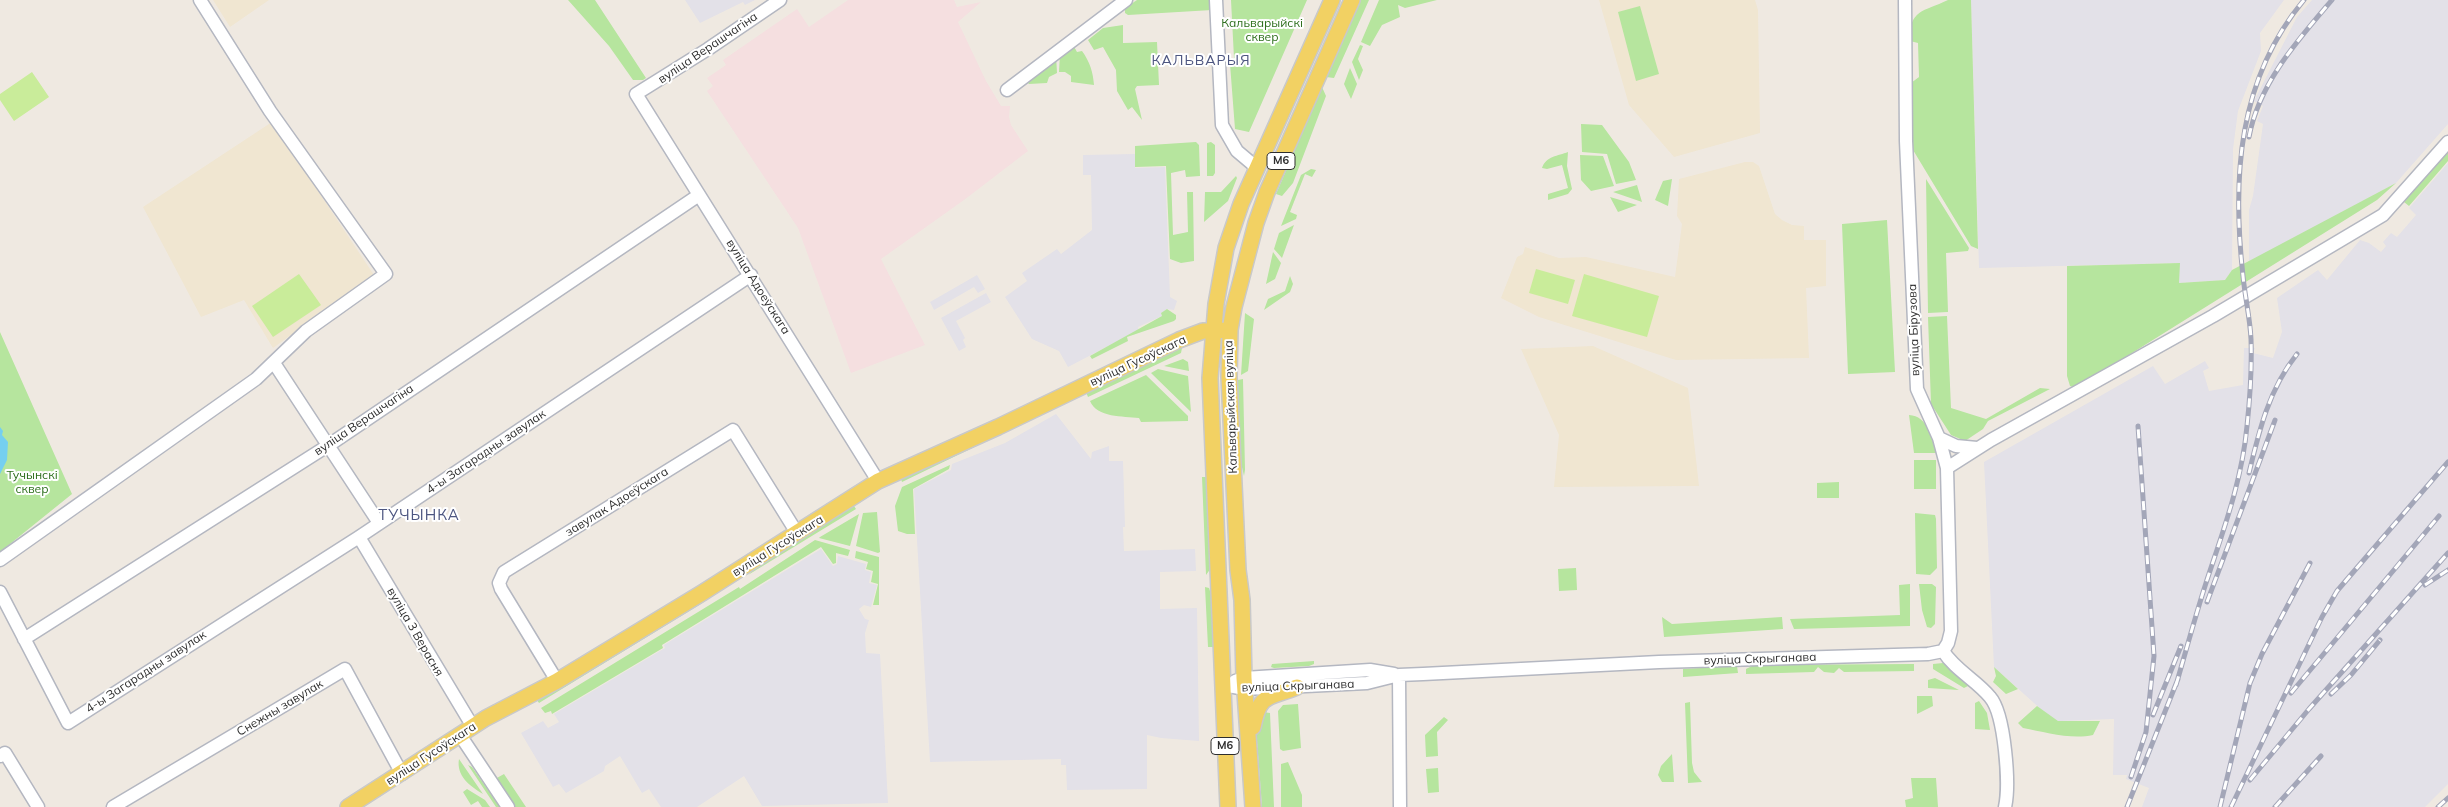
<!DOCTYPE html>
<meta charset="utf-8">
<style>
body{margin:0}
canvas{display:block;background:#efe9e1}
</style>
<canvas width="2448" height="807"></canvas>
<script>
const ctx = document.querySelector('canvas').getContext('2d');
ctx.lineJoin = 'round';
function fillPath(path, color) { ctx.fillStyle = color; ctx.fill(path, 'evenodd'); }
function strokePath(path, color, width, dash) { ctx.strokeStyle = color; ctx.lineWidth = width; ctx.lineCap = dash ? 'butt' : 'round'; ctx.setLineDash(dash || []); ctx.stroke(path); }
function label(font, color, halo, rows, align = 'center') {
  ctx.font = font + ' Mulish,sans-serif'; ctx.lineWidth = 4; ctx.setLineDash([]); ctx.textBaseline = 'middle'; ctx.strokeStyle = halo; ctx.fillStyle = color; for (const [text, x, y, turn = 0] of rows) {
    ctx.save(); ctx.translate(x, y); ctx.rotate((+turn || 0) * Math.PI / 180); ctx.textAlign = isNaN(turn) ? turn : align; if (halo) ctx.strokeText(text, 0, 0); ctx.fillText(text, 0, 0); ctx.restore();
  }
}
fillPath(new Path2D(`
 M685,0H755L745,5L743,2L700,23Z
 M1971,0H2284L2260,33L2261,51L2238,111L2233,149L2232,270L2225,280L2179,283V263L1979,268Z
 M2312,0H2448V124L2396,183L2249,263V210L2253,196L2263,124L2257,121L2263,106L2254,101L2297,17Z
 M1135,154V168L1165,167L1170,297L1177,301L1174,310L1167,309L1161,313L1162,316L1138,327L1139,330L1068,367L1059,351L1032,339L1005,297L1027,281L1022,273L1057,249L1061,254L1092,230L1091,175H1083V155Z
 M2448,163V784L2425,807H2142L2149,788L2126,779L2127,775H2113L2114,719L2058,721L2044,712L1994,667L1984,462L2153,366L2165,384L2205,361L2209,368L2203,371L2209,391L2243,385L2244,348H2255L2253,353L2273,358L2282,332L2277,298L2318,270L2327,280L2360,240L2369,243L2381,252L2386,246L2383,242L2391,233L2397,237L2416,215L2409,208Z
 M977,275L985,289L978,293L974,287L934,310L930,302Z
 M986,293L991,302L956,321L965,338L963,340L966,347L959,351L941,318Z
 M1056,414L1091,459L1092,452L1109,446V461H1123L1125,527H1123L1124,551L1195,549L1196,571L1160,572V609L1197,608L1199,741L1161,738L1147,735V789L1067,790L1066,765H1061V759L930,762L914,489L951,470L952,464L1005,443Z
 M821,549L833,566L837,564L838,556L866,564L865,570L871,572L869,583L877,585L871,607L864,605L859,609L865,619L869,620L865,633L866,653L880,654L888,803L762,806L744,776L697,807H661L649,789L642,793L620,756L605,766L604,771L566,793L559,784L553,787L521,733L543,721L548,728L559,722L554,714L665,648L664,645Z`), '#e3e1e8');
fillPath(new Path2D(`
 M213,0H269L230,27Z
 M1599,0H1755L1758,10L1760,133L1674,157L1629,105Z
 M272,122L374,275L273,348L244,300L201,317L143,207Z
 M1745,162H1753L1759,166L1775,214L1782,220L1792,225L1804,226V240H1826V286L1806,288L1809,358L1676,360L1539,317L1501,298L1517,257L1523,254L1525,247L1559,258L1586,257L1675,277L1682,224L1677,216L1679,179Z
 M1593,346L1688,388L1699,486L1554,487L1559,435L1521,349Z`), '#f0e6d1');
fillPath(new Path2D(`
 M848,0H954L957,7L981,2L958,22L986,81L1001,106H1010L1009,117L1011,125L1028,151L964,200L881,259L925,345L851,373L798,228L707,91L713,86L707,78L726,65L723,60L797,9L809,27Z`), '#f5dfe0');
fillPath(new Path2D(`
 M568,0H595L646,78L643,80H633L609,46Z
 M1137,0H1211L1212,10L1128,15L1125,13V8Z
 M1231,0H1307L1249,132L1235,129L1230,64L1234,58Z
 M1361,0H1369L1334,78L1326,77Z
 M1379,0H1437L1405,8L1398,5L1400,17L1382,25L1370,46L1361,42Z
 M1948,0H1971L1978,249L1971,246L1910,145L1911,83L1919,77L1918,43L1910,41C1909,9 1923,12 1948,0Z
 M1640,6L1659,74L1636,81L1618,12Z
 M1123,25V43L1157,42L1159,85L1137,86L1135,89L1142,120L1132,107L1128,110L1117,91L1116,70L1103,47L1094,50L1088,40L1103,28Z
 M1072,43L1077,52L1082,51C1090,62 1093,72 1094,85L1071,82V76L1065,72H1059L1060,53Z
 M1360,45L1363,46L1358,59L1363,70L1359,80L1352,62Z
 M1056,55L1057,73L1049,77L1047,83L1029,84L1027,82Z
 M1350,68L1357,84L1351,99L1344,84Z
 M1322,87L1326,96L1293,183L1282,196L1276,194Z
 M1581,124L1602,125L1629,162L1636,180L1616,184L1607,154L1582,152Z
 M1196,142L1199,145L1200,176L1186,177L1185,170L1171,173L1173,235L1188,232L1187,192H1193L1194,261L1181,263L1170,259L1166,166L1135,167V146Z
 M1211,142L1215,145V173L1213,176H1207V143Z
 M2448,151V161L2409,206L2404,202Z
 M1568,152L1567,166L1572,189L1568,194L1548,200V194L1568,188L1562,165L1547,169L1542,168C1546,156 1558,156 1568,152Z
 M1580,155L1603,156L1614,186L1591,191L1581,180Z
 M1311,169L1316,170L1312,177L1305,174L1290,212L1297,215L1296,219L1281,226L1301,175Z
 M1236,176L1237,178L1228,201L1204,222L1205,192H1221Z
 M1672,179L1668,206L1655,200L1663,181Z
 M1926,179L1969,248L1968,251L1946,253L1948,312L1928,313Z
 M2396,183L2377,200L2076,388L2070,386L2067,376V266L2180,263L2179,283L2225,280L2232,270Z
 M1637,185L1642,202L1613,192Z
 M1610,197L1637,205L1618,212Z
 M1887,220L1895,372L1848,374L1842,224Z
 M1294,225L1282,258L1274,249L1279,233Z
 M1273,252L1281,263L1275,279L1266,284Z
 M1290,276L1293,284L1290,292L1264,310L1268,299L1285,291Z
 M1167,309L1176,315V319L1174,321L1127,337L1128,341L1092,359L1090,356L1162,316L1161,313Z
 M1245,313L1254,319L1248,371L1241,375Z
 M1947,316L1951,408L1986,419L2040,388L2050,389L1988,421L1983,429L1965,441L1951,435L1931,404L1928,317Z
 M0,332L72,494L0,552Z
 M1179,348H1182L1181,353L1088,397L1086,392Z
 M1183,359L1188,362L1189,371L1164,366Z
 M1158,369L1188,376L1191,412L1151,373Z
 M1146,375L1188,416V421L1141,422L1139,418C1123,416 1097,418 1090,401Z
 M1243,379L1245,470L1244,476L1239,454L1238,380Z
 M1909,415C1928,416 1932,438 1936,453H1914Z
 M994,435L995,437L902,482L901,479Z
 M1914,460H1936V489H1914Z
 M950,465L949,469L913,489L915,534H907L898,531L895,506L902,487Z
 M1202,477H1206L1211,568L1206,575Z
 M1839,482V498H1817V483Z
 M854,506L856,509L748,575L760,564Z
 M877,512L880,552L878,553L856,546L863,513Z
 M1915,513L1935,515L1936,519L1937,568L1930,575L1916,574Z
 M859,514L850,546L819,538L820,537Z
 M815,540L850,550L848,556L836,553V563L833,564L821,547L662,645L663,648L552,714L551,711L545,713L541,708L739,587L740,589Z
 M856,551L879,557V605H873L878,584L871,582L873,571L866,569L868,562L855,558Z
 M1576,568L1577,590L1559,591L1558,569Z
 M1910,584V626L1794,629L1790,619L1900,615L1899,585Z
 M1919,584H1932L1936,587L1935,624L1931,628L1927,627L1922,610Z
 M1205,587L1209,588L1211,594L1213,647H1208Z
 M704,602L539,703L537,700L687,608Z
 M1662,617L1672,624L1782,617L1783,629L1664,637Z
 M1314,661V664L1309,666L1274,668L1271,667L1272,664Z
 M1943,663L1970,685L1964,688L1933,669V664Z
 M1914,664V671L1844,672L1839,668L1834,673L1824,672L1818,667L1814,672L1746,674V669L1754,665Z
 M1737,666L1738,673L1683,677V669Z
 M1994,667L2018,689L2006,694L1993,682L1996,676Z
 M1935,678L1959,690L1928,688V680Z
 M1917,696H1932L1933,706L1917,714Z
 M1979,701L1987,713L1990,730L1975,729V703Z
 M1690,702L1692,763L1694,772L1702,782L1688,783L1685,703Z
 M1298,704L1301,748L1283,751L1280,749L1278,711L1283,705Z
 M2037,706L2058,721H2100L2093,735C2071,740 2045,732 2023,728L2018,723Z
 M1263,712L1270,713L1274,807H1262L1256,727Z
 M1444,717L1448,720L1437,732L1438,756L1426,757L1425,735Z
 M1672,754L1674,782H1662L1658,775L1661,766Z
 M459,759L483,794C470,786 456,776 459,759Z
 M1288,762L1302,795V807H1281V764Z
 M468,765L472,767L500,807H496Z
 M1438,768L1439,792L1428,793L1426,769Z
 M504,774L526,807H515L495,779Z
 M1911,778H1936L1938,807H1906L1905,800L1913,798Z
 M467,789L485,800L490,807H482L478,801L471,805L463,792Z`), '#b6e59e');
fillPath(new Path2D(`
 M32,72L49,97L14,121L0,100V94Z
 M1536,269L1575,280L1568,304L1529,293Z
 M299,274L321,305L273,337L252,306Z
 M1584,274L1659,296L1647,337L1572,316Z`), '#c9ec9a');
fillPath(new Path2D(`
 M0,427L3,431L2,435L8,442L7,460L0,474Z`), '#75cff0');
const minor = new Path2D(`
 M780,0L708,49L636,94L878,481
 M1216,0L1222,125L1237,151L1256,167
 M1905,0L1906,141L1917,389L1939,438L1947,468L1951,631L1948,643L1943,651
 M1007,90L1126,0
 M274,363L379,523
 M1939,438L1956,446L1977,448
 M1947,468L1991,440L2213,316L2383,215L2448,142
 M359,537L473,727
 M0,560L256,379L306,331L386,274L270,111L200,0
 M0,592L68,723L359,537L751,275
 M24,639L329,445L699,195
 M1943,651C1955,670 1976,680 1990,697C2005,714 2010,785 2005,807
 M1399,675L1400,807
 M557,681L501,589L499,583L504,572L733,430L797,533
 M1235,681L1244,678L1370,670L1394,674
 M1223,685L1245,689L1367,683L1399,675L1423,674L1659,662L1928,654L1943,651
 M460,735L508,807
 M0,756L5,753L38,807
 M113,807L345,669L402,774`);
const major = new Path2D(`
 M1253,727C1260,692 1268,699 1297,687
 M348,807L486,718L557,681L702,593L878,481L998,427L1179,340L1203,331L1230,330
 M1228,807L1210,378L1216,304L1226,248L1241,204L1332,0
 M1253,807L1244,678L1242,600L1238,570L1229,377L1230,330L1234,307L1256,223L1267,192L1352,0`);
strokePath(minor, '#b4b7c1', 15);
strokePath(major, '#c9c9c9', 18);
strokePath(minor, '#fff', 12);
strokePath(major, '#f2d163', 15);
const rail = new Path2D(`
 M2249,137C2259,83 2298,40 2332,0
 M2249,473C2259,431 2269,389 2297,354
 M2425,585L2448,570
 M2207,602L2275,420
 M2176,685C2186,651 2195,617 2206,583C2223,531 2242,481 2247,426C2250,398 2252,368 2251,339C2250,318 2245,297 2243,276C2232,177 2238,79 2304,0
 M2291,693L2439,516
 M2331,694L2351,675L2380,640
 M2153,715L2181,646
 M2131,777L2146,732L2154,656L2138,426
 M2250,780L2309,709L2448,553
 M2127,807L2178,679
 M2220,807L2250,683L2262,654L2310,563
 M2231,807L2322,617L2337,591L2448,462
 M2275,807L2321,756
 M2438,807L2448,798`);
strokePath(rail, '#a3a6b8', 5);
strokePath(rail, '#fff', 3, [9]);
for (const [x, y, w] of [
 [1281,161,28],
 [1225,746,28]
]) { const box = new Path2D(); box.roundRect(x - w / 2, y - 8.5, w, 17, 4); ctx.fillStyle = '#fff'; ctx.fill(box); strokePath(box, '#2e2e2e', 1); }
label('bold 11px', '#2e2e2e', null, [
 ["М6",1281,161],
 ["М6",1225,746]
]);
label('12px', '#2c6e1b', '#fff', [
 ["Кальварыйскі",1262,23],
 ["сквер",1262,37],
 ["Тучынскі",32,475],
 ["сквер",32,489]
]);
label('12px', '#2e2e2e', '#fff', [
 ["вуліца Верашчагіна",708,48,-34],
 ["вуліца Адоеўскага",758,287,58],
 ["вуліца Бірузова",1914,330,-92],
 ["вуліца Гусоўскага",1138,361,-25],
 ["Кальварыйская вуліца",1231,407,-92],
 ["вуліца Верашчагіна",364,420,-34],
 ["4-ы Загарадны завулак",486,452,-34],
 ["завулак Адоеўскага",617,502,-32],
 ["вуліца Гусоўскага",778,546,-32],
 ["вуліца 3 Верасня",415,632,60],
 ["вуліца Скрыганава",1760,659,-2],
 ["4-ы Загарадны завулак",146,672,-33],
 ["вуліца Скрыганава",1298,686,-2],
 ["Снежны завулак",280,708,-31],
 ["вуліца Гусоўскага",431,754,-33]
]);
ctx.letterSpacing = '1px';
label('14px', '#4d5680', '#fff', [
 ["КАЛЬВАРЫЯ",1201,61]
]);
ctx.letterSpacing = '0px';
ctx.letterSpacing = '1px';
label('15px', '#4d5680', '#fff', [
 ["ТУЧЫНКА",419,515]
]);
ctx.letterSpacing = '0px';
</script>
